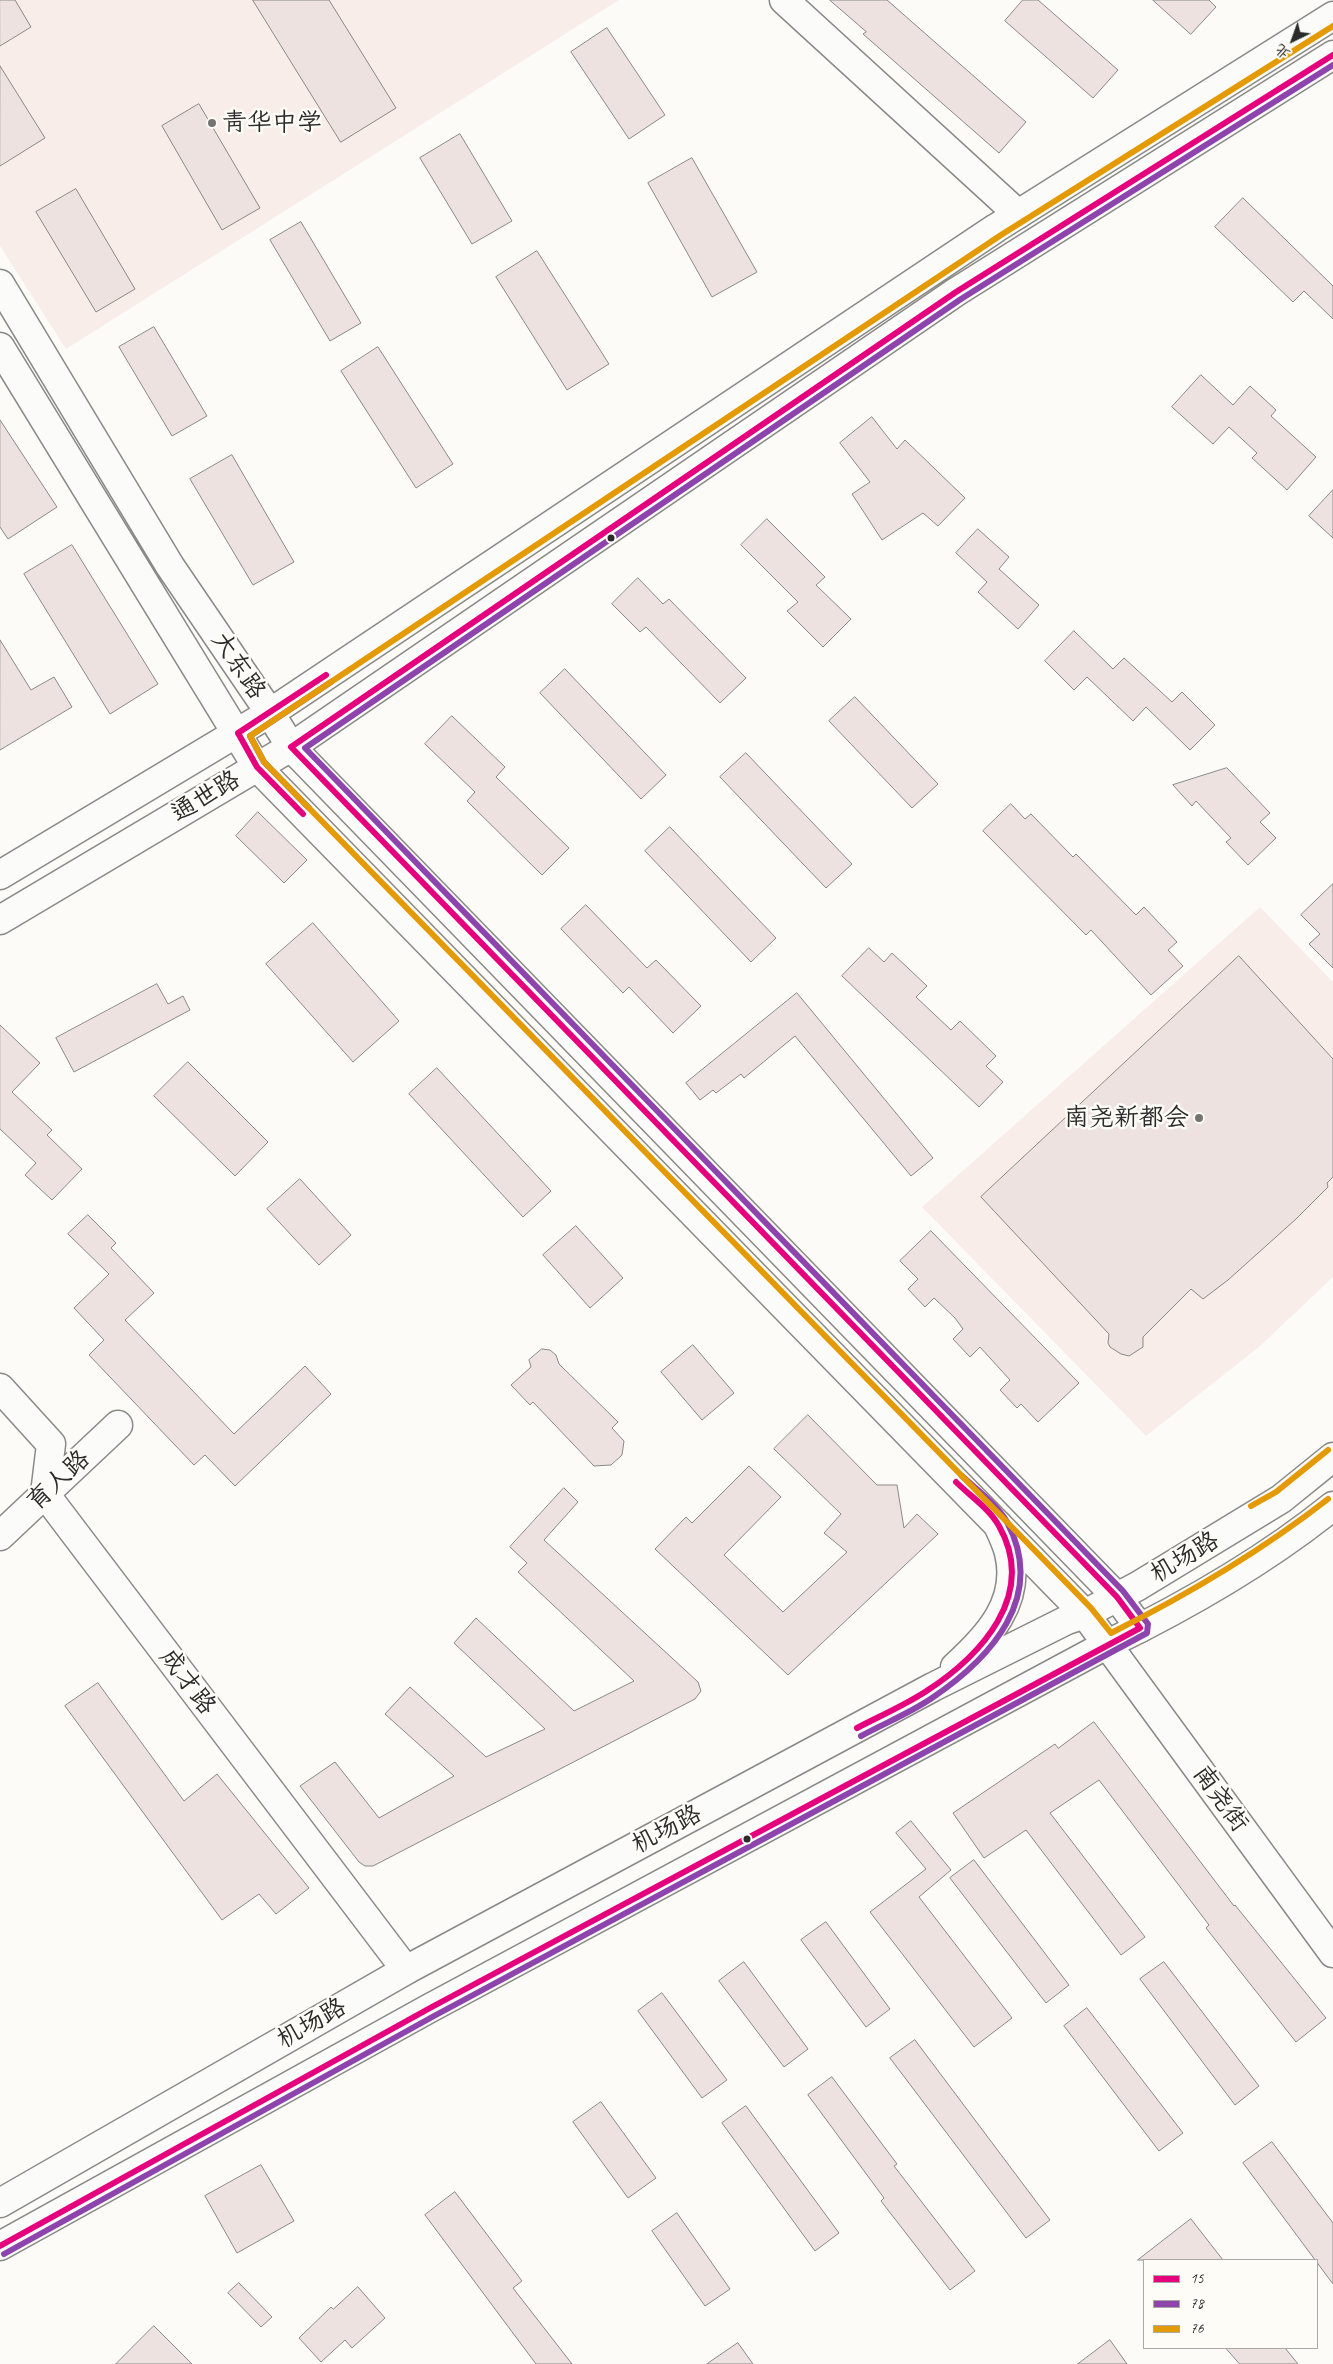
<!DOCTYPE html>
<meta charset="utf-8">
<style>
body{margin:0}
#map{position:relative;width:1333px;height:2364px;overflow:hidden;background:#fcfbf8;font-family:Caveat,"LXGW WenKai TC",sans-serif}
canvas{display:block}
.legend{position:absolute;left:1143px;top:2259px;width:175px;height:90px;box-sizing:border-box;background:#fdfcf7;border:1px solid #a9a8a5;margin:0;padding:6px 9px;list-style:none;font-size:15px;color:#2b2b2b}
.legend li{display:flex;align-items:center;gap:10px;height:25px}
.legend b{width:25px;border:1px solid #a9a8a5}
.north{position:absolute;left:1268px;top:15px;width:50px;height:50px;-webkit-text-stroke:4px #fdfcf7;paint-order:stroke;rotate:222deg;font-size:14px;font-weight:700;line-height:20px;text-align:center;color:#2b2b2b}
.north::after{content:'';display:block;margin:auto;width:18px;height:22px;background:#2b2b2b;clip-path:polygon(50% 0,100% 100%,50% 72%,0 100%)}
</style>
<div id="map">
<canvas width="1333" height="2364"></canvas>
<ul class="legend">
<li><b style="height:6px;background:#e5007d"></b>15</li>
<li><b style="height:6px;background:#8e44ad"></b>78</li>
<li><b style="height:6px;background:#e39a04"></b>76</li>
</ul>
<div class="north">北</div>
</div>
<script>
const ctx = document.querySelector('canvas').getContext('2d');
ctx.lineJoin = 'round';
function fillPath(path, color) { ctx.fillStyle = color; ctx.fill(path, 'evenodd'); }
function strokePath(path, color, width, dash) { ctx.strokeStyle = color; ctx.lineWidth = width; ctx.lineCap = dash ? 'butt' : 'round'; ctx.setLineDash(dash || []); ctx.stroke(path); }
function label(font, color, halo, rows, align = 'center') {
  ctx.font = font + ' Caveat,"LXGW WenKai TC",sans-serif'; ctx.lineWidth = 5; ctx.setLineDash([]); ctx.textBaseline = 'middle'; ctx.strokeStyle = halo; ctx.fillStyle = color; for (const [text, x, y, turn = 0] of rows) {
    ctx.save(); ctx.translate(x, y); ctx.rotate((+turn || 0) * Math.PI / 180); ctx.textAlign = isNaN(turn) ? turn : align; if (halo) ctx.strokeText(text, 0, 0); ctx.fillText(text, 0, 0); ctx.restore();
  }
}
fillPath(new Path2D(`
 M0,0H619L66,349L0,246Z
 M1260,907L1333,982V1277L1259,1347L1146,1436L922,1207Z`), '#f8ede9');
const building = new Path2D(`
 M0,0H15L31,27L0,46Z
 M253,0H329L396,108L341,142Z
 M830,0H887L1026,122L999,153L863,34L866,32Z
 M1023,0H1038L1118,70L1093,98L1005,21Z
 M1153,0H1209L1216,7L1191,34Z
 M607,28L665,115L629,139L571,52Z
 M0,66L45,138L0,166Z
 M199,104L260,208L222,230L162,126Z
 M460,134L512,221L472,244L420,158Z
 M692,158L757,272L712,297L648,183Z
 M76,189L135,289L96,312L36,212Z
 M1243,198L1333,286V319L1304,291L1293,302L1215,227Z
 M301,222L361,323L330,341L270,240Z
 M537,251L609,364L567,390L496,277Z
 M154,327L207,416L172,436L119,347Z
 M378,347L453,464L416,488L341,371Z
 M1201,375L1233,405L1250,386L1276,410L1271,416L1316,457L1287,490L1252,458L1257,453L1229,427L1213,444L1172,407Z
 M872,417L897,449L905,440L965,498L938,526L923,513L882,540L852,494L870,482L840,443Z
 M0,420L57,507L8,539L0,527Z
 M232,455L294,562L253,585L190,479Z
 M1333,490V538L1309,516Z
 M767,519L825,577L816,585L851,619L823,647L787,611L798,602L741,545Z
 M978,529L1009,557L999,569L1039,605L1018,629L978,592L987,582L956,553Z
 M72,545L158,684L110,714L24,574Z
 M638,578L663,604L669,599L746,678L720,703L646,627L640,632L612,604Z
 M1074,631L1113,669L1124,658L1172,702L1182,692L1215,725L1190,750L1146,707L1133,721L1087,677L1074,690L1045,661Z
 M0,640L31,690L54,677L72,707L0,750Z
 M565,669L666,775L641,799L540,693Z
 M855,697L938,784L912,808L829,721Z
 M452,716L505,767L496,777L569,848L542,875L467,801L475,792L425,744Z
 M746,753L852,864L826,888L720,777Z
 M1227,768L1270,813L1260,822L1276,838L1248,865L1226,842L1231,838L1196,801L1192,806L1173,785Z
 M1011,804L1025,819L1031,814L1073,857L1076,854L1136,915L1144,907L1177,942L1168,950L1183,966L1151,995L1091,930L1086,935L983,831Z
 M258,812L307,860L284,883L236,836Z
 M670,827L776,938L751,962L645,851Z
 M1333,884V968L1309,944L1320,934L1301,915Z
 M586,905L647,968L656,960L701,1006L673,1033L629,987L623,993L561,929Z
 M313,923L399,1021L353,1062L266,964Z
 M869,948L884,962L892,953L927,986L916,997L951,1030L960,1021L996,1056L986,1066L1003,1082L979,1107L842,976Z
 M1239,956L1333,1059V1177L1327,1183L1328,1187L1296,1219L1228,1280L1203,1299L1191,1289L1143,1337V1347L1129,1356L1121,1354L1110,1347L1108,1343L1109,1334L981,1197Z
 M157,984L168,1004L183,996L190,1010L74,1072L56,1038Z
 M797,993L933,1158L911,1176L795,1036L744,1078L741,1074L716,1093L713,1090L700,1100L686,1083Z
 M0,1025L40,1063L12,1092L52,1130L47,1135L82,1169L52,1200L25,1175L36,1163L0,1129Z
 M188,1062L268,1142L235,1176L154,1096Z
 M437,1068L551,1191L523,1217L409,1094Z
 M300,1179L351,1235L319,1265L267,1209Z
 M88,1215L116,1243L111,1248L154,1293L125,1320L234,1434L305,1366L331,1394L235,1486L205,1455L194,1465L89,1355L104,1340L74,1308L109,1274L68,1234Z
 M576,1226L623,1278L590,1308L543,1255Z
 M931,1231L1079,1383L1038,1422L1021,1404L1017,1408L1000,1390L1010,1380L980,1347L970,1357L953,1339L963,1329L955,1318L934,1298L925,1307L908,1289L918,1279L900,1261Z
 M693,1345L734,1393L702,1420L661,1372Z
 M542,1349L550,1350L556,1355L559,1364L618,1422L612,1428L624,1441L622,1455L611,1465L594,1466L533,1402L530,1405L511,1385L531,1367L529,1360Z
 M808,1415L877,1485H897L904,1528L917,1514L938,1534L788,1675L655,1549L686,1517L692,1523L749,1466L781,1497L724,1555L783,1612L847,1552L824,1533L841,1514L774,1449Z
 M564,1488L578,1502L544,1540L698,1682L701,1691L695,1699L373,1866H365L359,1862L300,1786L335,1762L379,1818L454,1776L385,1714L410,1687L486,1757L545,1729L454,1643L476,1618L574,1711L634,1681L518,1572L527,1563L510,1547Z
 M98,1683L184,1801L217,1774L309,1888L276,1914L259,1894L222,1920L65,1706Z
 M1094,1722L1234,1906L1235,1905L1326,2018L1296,2042L1206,1928L1209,1925L1099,1780L1050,1813L1145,1937L1121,1955L1026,1830L984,1858L953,1813L1055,1744L1058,1748Z
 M911,1821L951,1870L919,1897L1012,2018L974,2047L870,1912L926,1869L896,1833Z
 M974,1860L1069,1985L1046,2003L950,1878Z
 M826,1922L890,2009L866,2027L801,1940Z
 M744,1962L808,2049L784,2067L719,1981Z
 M1164,1962L1259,2086L1235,2105L1140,1979Z
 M662,1993L727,2080L702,2098L638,2011Z
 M1087,2008L1183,2133L1159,2151L1064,2026Z
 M915,2040L1050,2220L1026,2238L890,2058Z
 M832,2077L897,2164L894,2166L975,2271L950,2290L881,2201L884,2198L808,2095Z
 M601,2102L656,2178L628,2198L573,2122Z
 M746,2106L839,2233L815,2251L722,2123Z
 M1272,2142L1333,2223V2284L1243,2163Z
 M261,2165L294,2221L237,2253L205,2196Z
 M455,2192L522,2281L513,2288L572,2364H536L425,2215Z
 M677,2213L730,2289L705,2306L652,2231Z
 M1191,2219L1223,2260H1138Z
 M239,2283L272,2317L261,2327L228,2293Z
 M358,2287L385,2318L352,2348L345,2340L321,2362L299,2338L331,2307L333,2309Z
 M154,2326L192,2364H116Z
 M1110,2340L1127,2364H1078Z
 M738,2343L753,2364H707Z
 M1226,2348H1285L1298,2364H1240Z`);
fillPath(building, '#eee2e0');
strokePath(building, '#898987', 1);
const minor = new Path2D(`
 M784,0L1018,214
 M0,284L170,566L270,713L291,747L1117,1597L1140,1628
 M0,347L257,767L1085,1614L1333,1953
 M0,1388L51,1444L45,1494L406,1970
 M0,1536L118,1425`);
const major = new Path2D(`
 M0,875L270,713L996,228L1333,16
 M0,920L291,747L956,292L1333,55`);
const highway = new Path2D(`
 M955,1667C988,1637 1021,1602 1009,1553C1007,1544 1002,1534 998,1525
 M0,2203L406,1970L933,1687L1067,1620L1085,1614L1138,1586L1281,1499L1333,1457
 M0,2246L430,2008L1108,1644C1186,1606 1265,1561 1333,1506`);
strokePath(minor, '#898987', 31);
strokePath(major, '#898987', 31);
strokePath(highway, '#898987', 31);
strokePath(minor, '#fbfbf9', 28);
strokePath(major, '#fbfbf9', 28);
strokePath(highway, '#fbfbf9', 28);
strokePath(new Path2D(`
 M303,814L257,767L238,733L326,675
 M857,1728C880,1716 903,1706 925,1692C981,1656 1038,1595 999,1526C989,1508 970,1496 956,1482
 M0,2246L430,2008L1140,1628L1117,1597L291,747L956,292L1333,55`), '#e5007d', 6);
strokePath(new Path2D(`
 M309,808L264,762L250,736L331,682
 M861,1736C885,1723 910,1713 932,1698C991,1658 1047,1597 1007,1522C997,1504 977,1490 962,1476
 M4,2254L434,2016L1147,1633L1148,1624L1123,1591L305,748L961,299L1333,65`), '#8e44ad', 6);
strokePath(new Path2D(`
 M1328,1499C1260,1552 1187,1595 1111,1633L1091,1608L264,762L250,736L1001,235L1333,26
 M1251,1506L1276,1492L1328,1450`), '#e39a04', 6);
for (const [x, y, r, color] of [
 [212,123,5,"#747473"],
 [611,538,4.5,"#2b2b2b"],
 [1199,1118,5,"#747473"],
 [747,1839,4.5,"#2b2b2b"]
]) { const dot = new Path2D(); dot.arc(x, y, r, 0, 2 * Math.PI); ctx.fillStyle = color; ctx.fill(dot); strokePath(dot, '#fdfcf7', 2); }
label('25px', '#2b2b2b', '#fdfcf7', [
 ["青华中学",222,123],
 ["南尧新都会",1189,1118,"right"]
], 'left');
label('25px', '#2b2b2b', '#fdfcf7', [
 ["大东路",238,666,56],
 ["通世路",206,797,-31],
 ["育人路",59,1481,-43],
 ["机场路",1185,1558,-31],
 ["成才路",187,1682,53],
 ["南尧街",1220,1799,54],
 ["机场路",667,1830,-28],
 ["机场路",312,2024,-30]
]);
</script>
